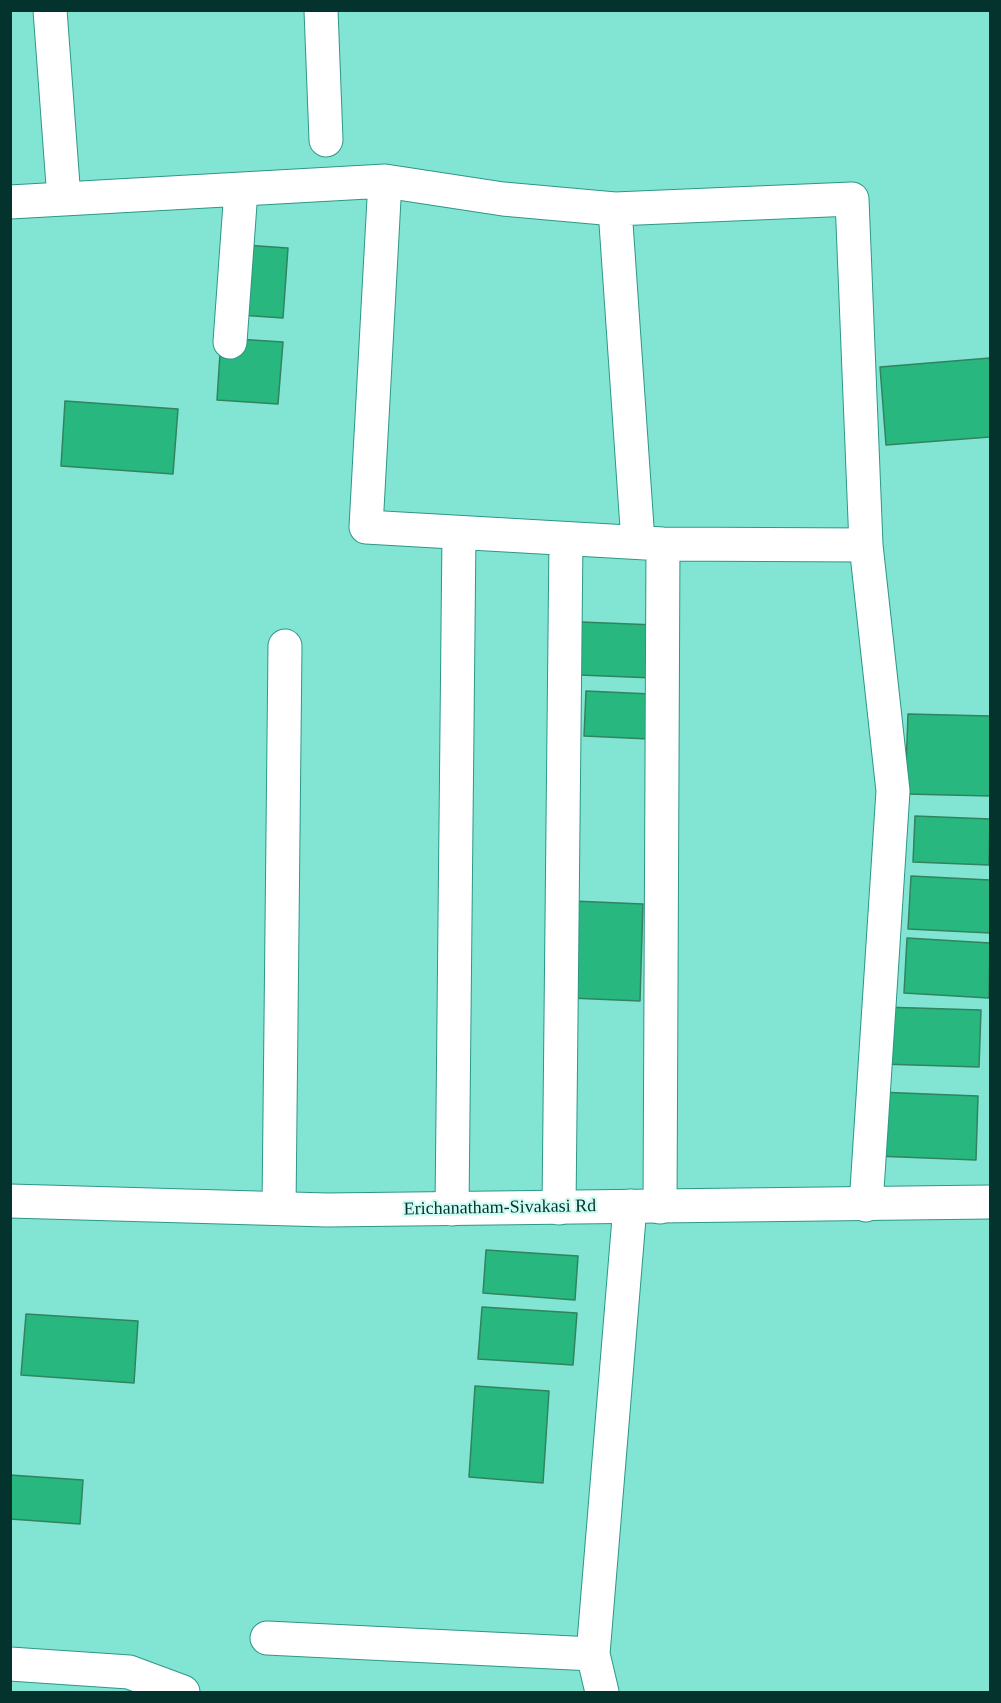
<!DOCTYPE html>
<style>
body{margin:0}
#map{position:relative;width:1001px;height:1703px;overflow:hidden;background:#82e5d4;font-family:Georgia,serif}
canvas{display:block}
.frame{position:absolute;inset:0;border:12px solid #04322c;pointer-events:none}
</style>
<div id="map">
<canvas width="1001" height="1703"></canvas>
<div class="frame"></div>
</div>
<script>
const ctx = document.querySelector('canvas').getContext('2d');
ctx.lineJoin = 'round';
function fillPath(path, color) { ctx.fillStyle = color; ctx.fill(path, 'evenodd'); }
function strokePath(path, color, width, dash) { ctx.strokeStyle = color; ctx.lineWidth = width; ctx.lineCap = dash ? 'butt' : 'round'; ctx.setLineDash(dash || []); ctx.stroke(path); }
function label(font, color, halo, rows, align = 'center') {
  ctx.font = font + ' Georgia,serif'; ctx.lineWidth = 4.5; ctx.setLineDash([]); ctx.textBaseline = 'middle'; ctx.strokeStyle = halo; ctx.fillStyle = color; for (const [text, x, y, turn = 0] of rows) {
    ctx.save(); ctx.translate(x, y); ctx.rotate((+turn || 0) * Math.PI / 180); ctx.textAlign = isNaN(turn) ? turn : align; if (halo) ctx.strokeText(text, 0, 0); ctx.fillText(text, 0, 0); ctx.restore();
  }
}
const building = new Path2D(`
 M230,244L288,248L283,318L225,314Z
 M221,338L283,342L278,404L217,400Z
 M990,358V437L886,445L880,367Z
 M65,401L178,409L173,474L61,466Z
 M581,622L656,625L654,678L579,675Z
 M586,691L651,694L649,739L584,736Z
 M908,714L990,716V796L905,794Z
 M915,816L990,819L989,865L913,862Z
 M911,876L990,880V933L908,929Z
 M573,901L643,904L640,1001L570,998Z
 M907,938L990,943L989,998L904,993Z
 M882,1007L981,1010L979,1067L880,1064Z
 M877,1092L978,1096L976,1160L875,1156Z
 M486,1250L578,1256L575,1300L483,1293Z
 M482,1307L577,1313L573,1365L478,1359Z
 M26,1314L138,1321L134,1383L21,1375Z
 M475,1386L549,1391L543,1483L469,1477Z
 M10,1475L83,1480L80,1524L10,1519Z`);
fillPath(building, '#27b77f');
strokePath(building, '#32835f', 1.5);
const minor = new Path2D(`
 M50,10L64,199
 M321,10L326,140
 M10,202L385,181L366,527L663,544L866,545L852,199L615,209L503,199L385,181
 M615,209L638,542
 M230,342L241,190
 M866,1205L893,791L866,545
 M660,1207L663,544
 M279,1208L285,646
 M559,1208L566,539
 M452,1209L459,533
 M267,1638L593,1654
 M10,1664L129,1672L183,1692
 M602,1692L593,1654L630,1206`);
const secondary = new Path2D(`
 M10,1201L327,1210L990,1202`);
strokePath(minor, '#2d9788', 35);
strokePath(secondary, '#2d9788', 35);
strokePath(minor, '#fff', 33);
strokePath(secondary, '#fff', 33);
label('18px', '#04322c', '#cefcf3', [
 ["Erichanatham-Sivakasi Rd",500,1208,-1]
]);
</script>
